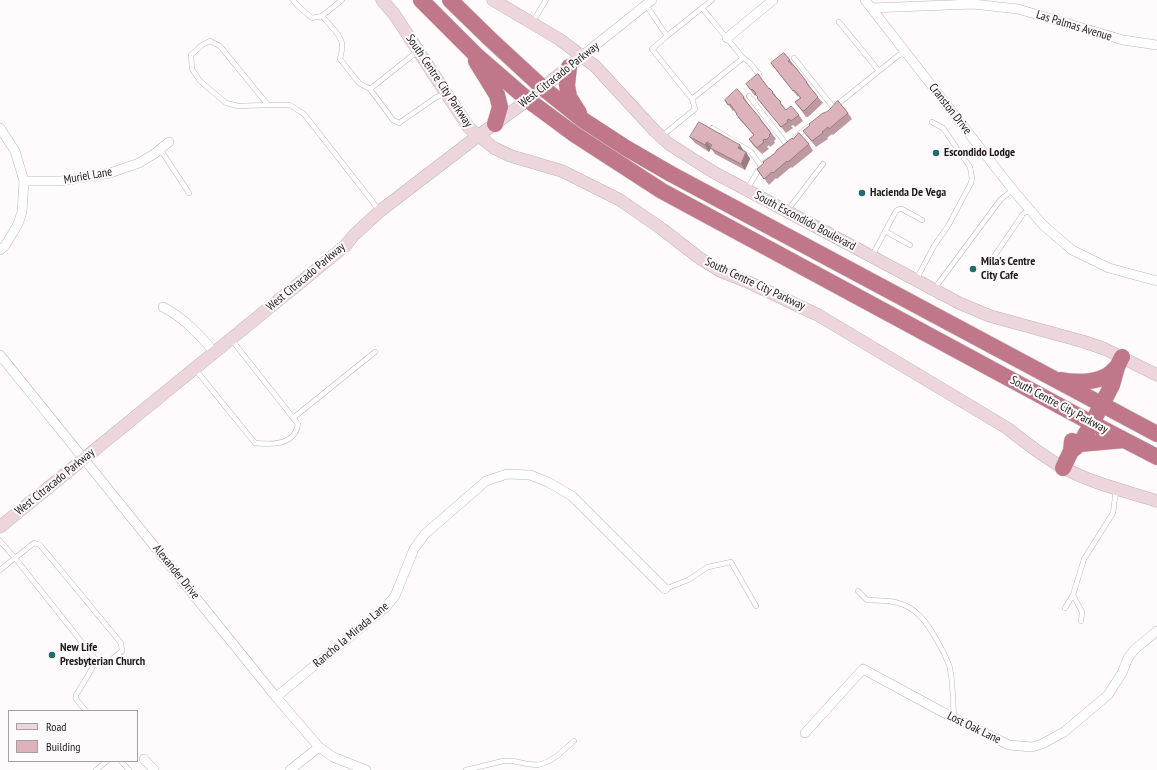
<!DOCTYPE html>
<style>
body{margin:0}
#map{position:relative;width:1157px;height:770px;overflow:hidden;background:#fffafb;font-family:"PT Sans Narrow",sans-serif}
canvas{display:block}
.legend{position:absolute;left:8px;top:710px;width:130px;height:52px;box-sizing:border-box;background:#fffafb;border:1px solid #a5a1a2;margin:0;padding:5px 7px;list-style:none;font-size:12px;color:#1e1b1c}
.legend li{display:flex;align-items:center;gap:8px;height:20px}
.legend b{width:20px;border:1px solid #a5a1a2}
</style>
<div id="map">
<canvas width="1157" height="770"></canvas>
<ul class="legend">
<li><b style="height:5px;background:#ecd6dc"></b>Road</li>
<li><b style="height:11px;background:#dcb2bb"></b>Building</li>
</ul>
</div>
<script>
const ctx = document.querySelector('canvas').getContext('2d');
ctx.lineJoin = 'round';
function strokePath(path, color, width, dash) { ctx.strokeStyle = color; ctx.lineWidth = width; ctx.lineCap = dash ? 'butt' : 'round'; ctx.setLineDash(dash || []); ctx.stroke(path); }
function fillPath(path, color) { ctx.fillStyle = color; ctx.fill(path, 'evenodd'); }
function label(font, color, halo, rows, align = 'center') {
  ctx.font = font + ' "PT Sans Narrow",sans-serif'; ctx.lineWidth = 4; ctx.setLineDash([]); ctx.textBaseline = 'middle'; ctx.strokeStyle = halo; ctx.fillStyle = color; for (const [text, x, y, turn = 0] of rows) {
    ctx.save(); ctx.translate(x, y); ctx.rotate((+turn || 0) * Math.PI / 180); ctx.textAlign = isNaN(turn) ? turn : align; if (halo) ctx.strokeText(text, 0, 0); ctx.fillText(text, 0, 0); ctx.restore();
  }
}
const lane = new Path2D(`
 M293,0L298,6L312,18L322,16
 M342,0L322,16C328,23 340,34 342,43C343,48 341,54 340,59L359,83L370,89L418,51
 M646,5L667,36L702,8L743,58L692,99
 M702,8L712,0
 M839,22L879,71
 M532,23L546,0
 M210,41L220,46L268,105L238,106L226,103L200,81L192,69L191,55L202,45Z
 M743,58L749,62L759,74
 M794,58L833,107
 M370,89L393,120L399,123L435,98L445,93
 M749,96L787,145
 M268,105H290L304,114L379,210
 M834,107L899,55L906,53
 M712,128L751,152L761,166
 M662,136L695,109L692,99L652,49L667,36
 M795,138L808,127
 M160,149L189,193
 M747,189L761,166L768,160
 M787,211L823,164
 M885,231L910,245
 M872,256L896,211L899,209H902L922,220
 M993,258L1023,214L1029,210
 M916,280L934,246L948,226L971,183L972,178L970,167L943,128L932,122
 M935,288L1001,199L1013,190
 M195,369L255,443C271,445 295,445 298,424L231,339
 M293,418L375,352
 M0,541L15,558L0,570
 M34,543L40,545L121,643L122,651L106,664L96,660L15,558Z
 M665,589L688,580L708,567L731,562L756,606
 M858,591L867,600C877,601 888,600 898,603C906,605 913,609 919,615C929,624 946,655 950,668C953,684 953,702 954,718
 M1073,595L1082,612L1081,621
 M1065,608L1073,595L1084,559L1113,513L1116,490
 M86,711L76,699V695L89,674L96,660
 M121,761L129,770
 M96,770L107,761
 M466,770L503,761H513L527,764L538,765L547,762L557,756L574,741`);
const street = new Path2D(`
 M865,0L1013,190L1043,225L1072,250L1109,268L1157,281
 M871,8L973,4L1018,9L1123,40L1157,45
 M727,38L773,0
 M582,56L652,0
 M0,128L15,151L24,181L22,212L18,224L5,246L0,250
 M24,181H61L110,173L139,163L154,154L169,142
 M163,307C184,318 199,334 214,352
 M0,355L276,697L319,747L333,757L366,770
 M276,697L385,608L395,596L414,549L425,534L486,481L507,474L530,475L548,482L572,496L665,589
 M805,733L863,669L948,715L1009,745L1032,747L1042,744L1064,732L1108,695L1122,673L1128,658L1135,649L1157,631
 M144,759L154,770
 M290,770L319,747`);
const secondary = new Path2D(`
 M382,0L394,14L469,128L494,148L511,156L562,171L620,200L662,229L698,257L720,271L748,282L818,315L1007,428C1025,442 1042,456 1062,467C1091,483 1125,491 1157,501
 M493,0L559,39L595,66L655,131L669,144L691,158L715,173L959,303L990,316L1085,342L1105,349L1157,375
 M0,527L345,246L354,235L380,211L478,136L528,100L582,56`);
const highway = new Path2D(`
 M421,0L476,55L528,100L574,134L662,191L1084,419L1157,457
 M450,0L490,39L543,88L583,120L626,148L671,174L1157,434
 M476,61L497,95L500,107L495,124
 M569,67L567,85L569,97L579,113
 M1061,380C1075,383 1095,383 1108,375C1111,373 1114,370 1117,367
 M1080,444L1124,440
 M1071,451L1080,444L1092,423L1112,385L1117,367L1122,357
 M1063,468L1071,451L1072,441`);
strokePath(lane, '#beb7b8', 5.5);
strokePath(street, '#beb7b8', 10);
strokePath(secondary, '#beb7b8', 13);
strokePath(highway, '#d6d6d6', 17);
strokePath(lane, '#fff', 4.5);
strokePath(street, '#fff', 9);
strokePath(secondary, '#ecd6dc', 12);
strokePath(highway, '#c07789', 16);
fillPath(new Path2D(`
 M790,60L807,82L811,88V89L818,97L823,103L808,117H806L795,102L800,98L798,96V97L771,63Z
 M746,84L769,89L773,92L786,110L799,115L803,121L795,127L793,125L791,126L793,128L786,133L762,104L756,95L755,96Z
 M744,97L748,103V104L760,118L776,139L774,141L775,143L770,147L769,145L767,147L769,149L762,154L753,145L749,139L754,135L740,120L734,110L733,111L725,100Z
 M824,113H848L852,119L833,135L832,134L827,138L828,139L816,147L803,131Z
 M690,137L746,152L750,159L745,170L715,154L711,148L709,152L695,143Z
 M809,144L813,151L792,168L791,167L777,179L776,178L769,185L757,169L774,154Z`), '#bd99a1');
fillPath(new Path2D(`
 M707,142L711,148L709,152L705,145Z
 M740,145L744,151L738,148Z
 M746,152L750,159L745,170L741,164Z`), '#9a7d83');
const building = new Path2D(`
 M784,53L790,60L788,61L795,67L807,82H806L809,86L818,97L804,111L802,110L795,102L801,98L794,90L793,91L771,63Z
 M758,74L769,89V88L773,92L772,93L781,102L780,103L786,110L791,106L799,115L791,121L789,119L787,120L788,122L781,127L757,98L758,97L755,94L756,93L752,89L751,90L746,84Z
 M737,89L744,97L743,98L760,118V119L771,133L769,135L770,136L766,140L765,139L763,140L764,142L757,148L749,139L754,135L736,114H737L730,104L728,105L725,100Z
 M838,101L848,113L829,129L828,127L822,132L823,133L812,141L803,131L810,125L809,124L823,113H824L828,111Z
 M699,122L740,145L738,148L746,152L741,164L710,148L712,145L707,142L705,145L690,137Z
 M799,133L809,144L788,162L787,161L773,173L772,172L764,179L757,169L764,163L763,162L774,154L777,150L792,138L793,139Z`);
fillPath(building, '#dcb2bb');
strokePath(building, '#9a7d83', 1);
for (const [x, y, r, color] of [
 [936,153,4,"#206c6e"],
 [862,193,4,"#206c6e"],
 [973,269,4,"#206c6e"],
 [52,655,4,"#206c6e"]
]) { const dot = new Path2D(); dot.arc(x, y, r, 0, 2 * Math.PI); ctx.fillStyle = color; ctx.fill(dot); strokePath(dot, '#fffafb', 1.5); }
label('12px', '#1e1b1c', '#fffafb', [
 ["Las Palmas Avenue",1074,26,17],
 ["West Citracado Parkway",559,75,-38],
 ["South Centre City Parkway",439,81,56],
 ["Cranston Drive",950,109,52],
 ["Muriel Lane",88,176,-10],
 ["South Escondido Boulevard",805,221,28],
 ["West Citracado Parkway",306,277,-40],
 ["South Centre City Parkway",755,284,25],
 ["South Centre City Parkway",1059,405,28],
 ["West Citracado Parkway",55,482,-39],
 ["Alexander Drive",176,572,51],
 ["Rancho la Mirada Lane",351,635,-40],
 ["Lost Oak Lane",974,728,26]
]);
label('bold 12px', '#1e1b1c', '#fffafb', [
 ["Escondido Lodge",944,153],
 ["Hacienda De Vega",870,193],
 ["Mila's Centre",981,262],
 ["City Cafe",981,276],
 ["New Life",60,648],
 ["Presbyterian Church",60,662]
], 'left');
</script>
